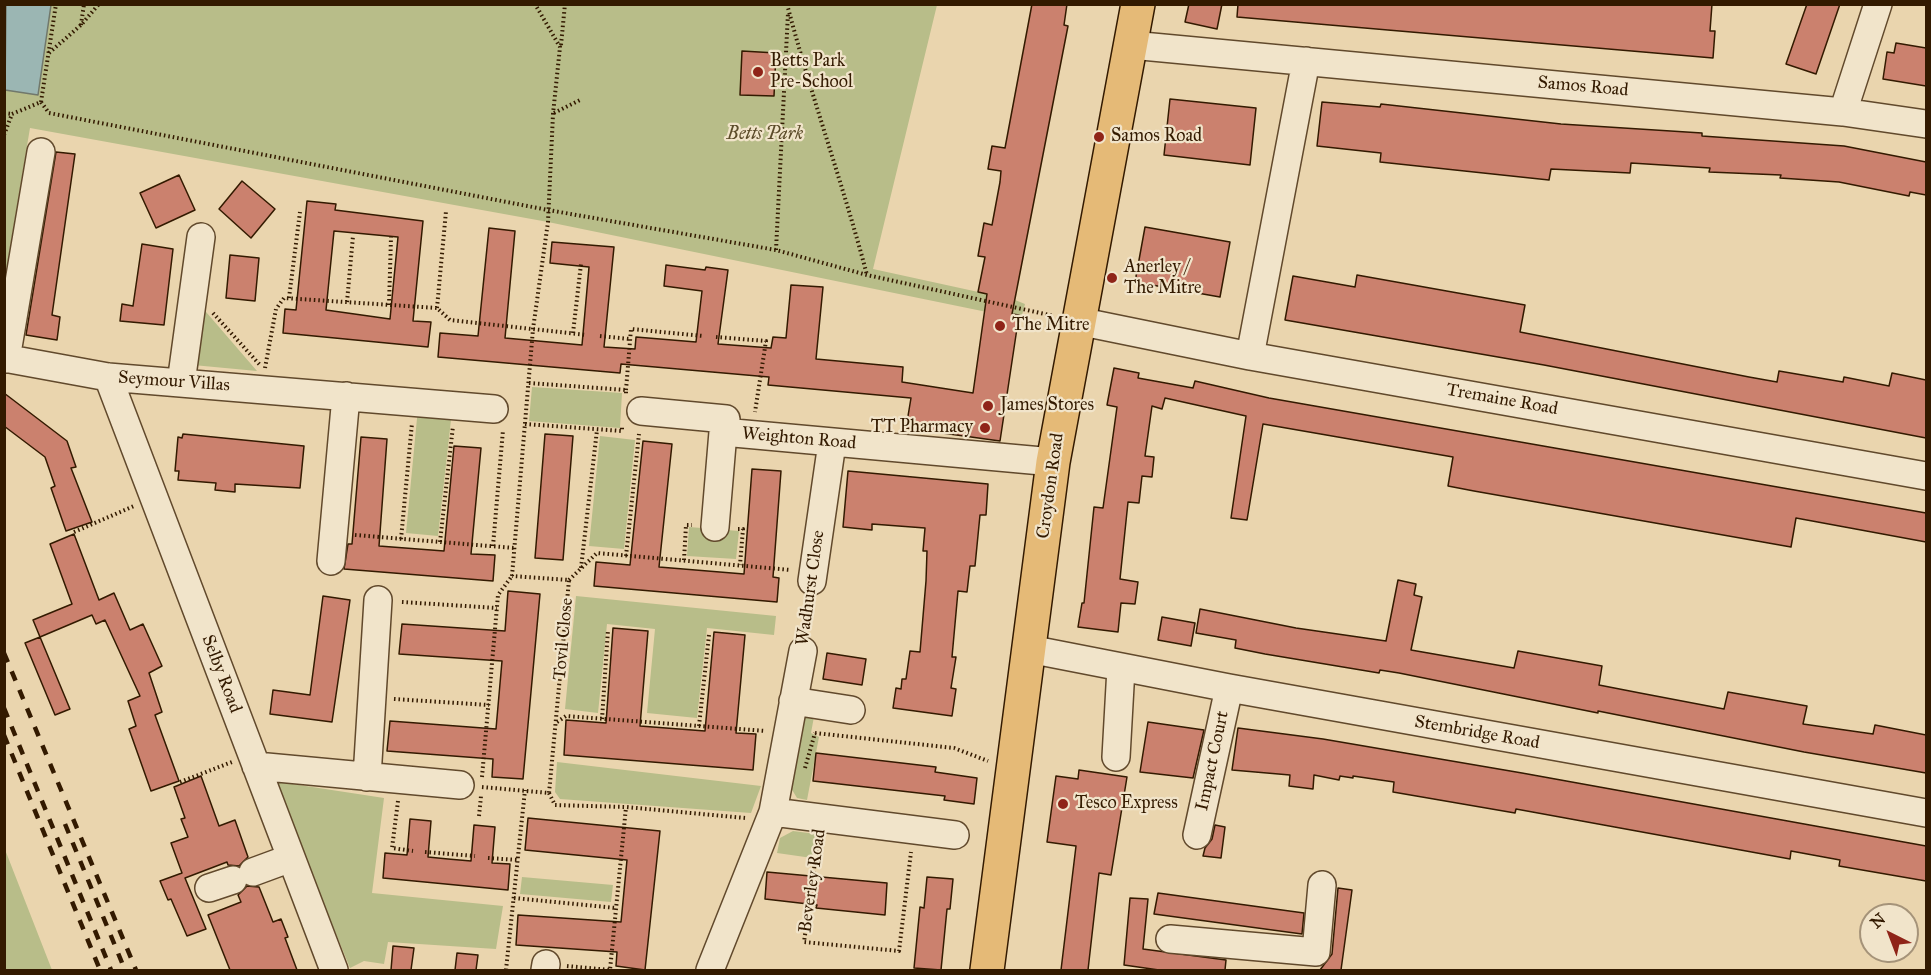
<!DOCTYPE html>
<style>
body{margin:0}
#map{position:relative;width:1931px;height:975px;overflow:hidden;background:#ead5ae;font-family:"IM FELL Great Primer",serif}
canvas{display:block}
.frame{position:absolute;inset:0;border:6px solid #331a00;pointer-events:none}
.north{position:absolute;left:1859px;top:903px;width:60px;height:60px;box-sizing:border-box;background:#f1e4ca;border:2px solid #a59379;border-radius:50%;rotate:318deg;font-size:16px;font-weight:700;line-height:24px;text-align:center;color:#331a00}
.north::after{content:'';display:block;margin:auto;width:21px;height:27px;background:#8f2418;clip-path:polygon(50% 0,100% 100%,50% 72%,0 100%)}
</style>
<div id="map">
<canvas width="1931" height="975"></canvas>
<div class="frame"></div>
<div class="north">N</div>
</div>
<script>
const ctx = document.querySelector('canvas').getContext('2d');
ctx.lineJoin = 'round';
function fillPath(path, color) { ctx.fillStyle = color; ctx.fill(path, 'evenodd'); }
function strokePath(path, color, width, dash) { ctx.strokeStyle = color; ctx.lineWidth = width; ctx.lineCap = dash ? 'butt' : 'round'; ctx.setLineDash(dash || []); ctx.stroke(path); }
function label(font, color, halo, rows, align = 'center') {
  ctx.font = font + ' "IM FELL Great Primer",serif'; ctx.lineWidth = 4.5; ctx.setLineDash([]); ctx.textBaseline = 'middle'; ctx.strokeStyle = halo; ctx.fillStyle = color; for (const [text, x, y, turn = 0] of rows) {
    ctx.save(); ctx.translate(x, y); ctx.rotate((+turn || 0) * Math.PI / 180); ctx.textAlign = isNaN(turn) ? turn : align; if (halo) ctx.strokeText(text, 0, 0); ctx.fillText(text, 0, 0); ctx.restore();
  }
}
fillPath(new Path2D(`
 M4,5H937L873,269L1015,300L1025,304L1021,319L548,222L30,128L5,277Z
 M200,305L257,371L193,365Z
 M532,387L622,393L620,428L529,421Z
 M418,408L452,411L438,536L406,533Z
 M600,436L635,440L624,549L589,546Z
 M689,527L739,531L736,559L687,556Z
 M576,596L776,616L774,635L707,628L697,718L647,713L655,629L607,624L598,713L565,709Z
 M815,711L811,733L819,737L807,800L797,798L788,783L797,713Z
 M557,762L761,786L751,813L560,799L555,792Z
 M273,781L384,798L372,893L503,906L496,949L388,942L384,964L364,961L350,968Z
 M793,831L816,834L812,858L777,853L780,838Z
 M4,847L52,970H5Z
 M522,877L613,885L611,902L520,894Z`), '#b8bd89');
const water = new Path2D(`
 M6,4L51,5L38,95L5,90Z`);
fillPath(water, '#9bb6b3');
strokePath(water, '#71786b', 1.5);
const building = new Path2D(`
 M1032,4H1067L1064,25L1068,26L1012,314L1019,315L1000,441L906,428L911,398L768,385L769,377L621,364L620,373L438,357L440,333L478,336L489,228L515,231L505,338L582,345L589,267L550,263L552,242L614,247L604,347L635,349L636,337L696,342L702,291L664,286L666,265L705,270L706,267L728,270L718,344L771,348L773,337L786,338L791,285L823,287L816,359L903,367L902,382L973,393L987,294L978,292L985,257L978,256L984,223L992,225L1000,182L1001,171L988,169L992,146L1005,148Z
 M1189,4H1222L1217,29L1185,22Z
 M1238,4H1712L1710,31H1715L1713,58L1237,17Z
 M1807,4H1840L1816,74L1786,64Z
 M1896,43L1926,48V86L1883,79L1887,52L1894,53Z
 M742,51L776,53L774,96L740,95Z
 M1170,99L1256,108L1250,165L1164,155Z
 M1322,102L1380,107L1381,104L1561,124L1702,133V136L1844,146L1926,162V195L1910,192L1909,196L1839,182L1780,178L1781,175L1709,172L1710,168L1631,163L1630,173L1551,169L1549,180L1380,162L1381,153L1317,146Z
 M56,152L75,154L52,315L60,317L57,340L26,335Z
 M179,175L195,210L156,228L140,193Z
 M242,181L275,209L251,238L219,209Z
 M307,201L336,204L335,210L423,221L413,321L431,322L428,347L283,333L285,309L296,310ZM334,231L398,237L390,319L326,310Z
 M1145,227L1230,242L1220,297L1135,282Z
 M142,244L173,249L164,325L120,321L122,304L133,306Z
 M230,255L259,258L255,301L226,298Z
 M1357,275L1525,305L1520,332L1749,377L1777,382L1779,371L1843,382L1844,377L1889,386L1892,373L1926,380V438L1544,365L1285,320L1293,276L1355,287Z
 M1114,368L1139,373L1138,378L1193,388L1195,381L1269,398L1926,513V542L1796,518L1791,547L1474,491L1448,486L1453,457L1263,424L1247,520L1231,518L1246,416L1165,398L1162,409L1152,406L1145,456L1154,457L1152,477L1142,476L1139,503L1128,502L1120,579L1138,582L1135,604L1121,603L1118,632L1078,627L1082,603H1084L1094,507L1103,508L1117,407L1107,405Z
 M4,393L67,441L76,467L71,468L92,522L66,531L51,488L55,486L45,457L4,426Z
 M183,434L304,446L300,488L235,484V492L215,490L216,483L178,480L179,471H175L178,437L182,438Z
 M545,434L573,436L563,560L535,558Z
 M361,437L387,439L379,546L444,551L454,446L481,448L471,554L495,555L493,581L344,569L348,544H352Z
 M643,441L672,444L659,567L744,574L752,469L781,471L773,577L779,578L777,602L594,586L596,562L630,565Z
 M848,471L988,484L986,515H980L975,566H970L967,592L958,591L952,657H956L951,688L956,689L952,716L893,708L896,688L901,689L902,679H906L910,651L920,652L926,581L927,551H923L925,528L872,524V530L843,527Z
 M74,534L99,600L114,593L130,630L143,624L162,666L149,673L162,712L155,715L179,781L151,791L129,729L136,726L128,701L140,696L105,620L96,624L92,615L40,637L33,620L72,604L50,544Z
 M1398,580L1416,584L1414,595L1422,597L1411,650L1514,668L1518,651L1602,666L1599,685L1640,693L1724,709L1728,692L1807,706L1803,724L1873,734L1875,725L1926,735V773L1804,752L1598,711V713L1399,673L1380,670L1379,673L1265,654L1235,648L1236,640L1196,633L1200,609L1296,628L1386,641Z
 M508,591L540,594L523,779L492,777L493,759L387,751L390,721L496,729L502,661L399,654L402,624L505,631Z
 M323,596L350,600L332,722L270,714L273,690L310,695Z
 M1162,617L1195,623L1191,646L1158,640Z
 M613,628L648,631L640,726L705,731L714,632L745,635L736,733L756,734L753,770L564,755L566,720L606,723Z
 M40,637L70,709L55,715L25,643Z
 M827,653L866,659L862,685L823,679Z
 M1148,722L1204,730L1193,778L1140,772Z
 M1238,728L1323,739L1522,773L1926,846V881L1839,866L1840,860L1791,851L1790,859L1516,809L1515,813L1393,792L1394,782L1353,776V778L1340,776L1339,780L1314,775L1313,789L1289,786L1290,775L1232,770Z
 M816,753L936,767L935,772L977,778L974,804L944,800L945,796L813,781Z
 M1079,770L1127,777L1111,875L1099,873L1088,970H1061L1076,846L1047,842L1056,776L1078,779Z
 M201,776L219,826L235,820L248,857L239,866L228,865L227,862L185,878L206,929L187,936L171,899L168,900L160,881L182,873L171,843L188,837L181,819L185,818L174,787Z
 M528,818L660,831L645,970L616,966L617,952L516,945L518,915L621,922L627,860L525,850Z
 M410,819L431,821L428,857L448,859L471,861L474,825L495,827L492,863L510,864L508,890L383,878L385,853L407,855Z
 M1215,825L1225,827L1221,858L1203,856L1205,848L1212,839Z
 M767,872L887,883L885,915L816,908L817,905L765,899Z
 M927,877L953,879L950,909H947L941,970L914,968L920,907L924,908Z
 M247,886L259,887L273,922L281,919L288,937L285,938L297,970H230L208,915L241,902L238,895Z
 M1338,888L1352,890L1341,970H1320L1332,954Z
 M1158,893L1304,913L1302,934L1154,914Z
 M1130,898L1148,899L1143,949L1226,960L1225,970H1159L1124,965Z
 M393,946L414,948L411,970H391Z
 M457,953L478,955L476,970H455Z`);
fillPath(building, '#cb816e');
strokePath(building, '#331a00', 1.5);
const minor = new Path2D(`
 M1131,45L1843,112L1926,124
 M1843,112L1878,4
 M1078,321L1250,356L1926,476
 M1250,356L1306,61
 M4,358L108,377L494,409
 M6,359L41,152
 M108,377L334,970
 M181,383L201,237
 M641,411L726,419L723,432L1053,462
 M715,527L723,432
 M331,561L346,396
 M812,581L832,443
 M1029,649L1229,688L1926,813
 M793,701L851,710
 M1116,757L1121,668
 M256,766L460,785
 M367,777L378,600
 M773,812L955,835
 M1197,835L1229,688
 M253,872L291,858
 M209,888L233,880
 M1170,939L1316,952L1322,885
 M545,970L546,964
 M710,970L773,812L803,651`);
const major = new Path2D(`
 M987,970L1053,462L1138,4`);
strokePath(minor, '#61492c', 30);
strokePath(major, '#331a00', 36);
strokePath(new Path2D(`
 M787,4C811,96 843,184 867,275
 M81,25L84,4
 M561,45L565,4
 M49,53L81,25L99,4
 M41,102L56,4
 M4,113L12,114
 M554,113L582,99
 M4,135L12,114L41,102L49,113L548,210L776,250L867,275L1054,316
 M776,250L788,13
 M289,298L300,212
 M347,302L353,236
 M389,305L391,237
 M437,308L446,211
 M213,313L260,365
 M573,333L581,264
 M600,336L630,339
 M716,337L766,341L755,412
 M265,368L276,309L284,298L437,308L450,320L587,335
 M529,383L626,390V394
 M626,390L631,329L703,336
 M525,424L622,431V425
 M738,529H743L740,565
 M74,532L134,506
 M355,535L514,548
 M401,539L412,423
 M440,542L453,426
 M493,546L503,430
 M626,556L639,434
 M684,560L686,525H692
 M581,568L597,430
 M512,576L533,329L548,222L553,114L560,47L535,4
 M569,580L597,553L791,570
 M402,602L497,608
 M806,630L809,601
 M394,699L489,705
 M602,719L608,630
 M557,722L566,716L766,731
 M699,726L709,635
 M815,733L954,748L988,761
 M805,768L815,733
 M482,777L498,595L512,576
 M180,782L232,762
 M482,787L549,793L569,580L512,576
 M549,793L555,805L626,807L745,818
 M398,801L392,848L413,851
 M479,816L481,796
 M818,840L804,942L899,951L911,852
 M425,852L475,856
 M488,858L518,860
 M514,898L616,908
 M567,966L610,970L626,807
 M506,970L525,790`), '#331a00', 4, [1.5, 3]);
strokePath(minor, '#f1e4ca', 27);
strokePath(major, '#e5ba77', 33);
strokePath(new Path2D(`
 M4,653L136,970
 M4,708L111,970
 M4,735L100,970
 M65,824L125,970`), '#331a00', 4.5, [10, 10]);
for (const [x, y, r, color] of [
 [758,72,6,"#8f2418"],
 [1099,137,6,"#8f2418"],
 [1112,278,6,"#8f2418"],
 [1000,326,6,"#8f2418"],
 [988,406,6,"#8f2418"],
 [985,428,6,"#8f2418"],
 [1063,804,6,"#8f2418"]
]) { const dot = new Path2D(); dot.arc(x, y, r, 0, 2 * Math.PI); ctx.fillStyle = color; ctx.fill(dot); strokePath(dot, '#f1e4ca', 2); }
label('18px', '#331a00', '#f1e4ca', [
 ["Betts Park",770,62],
 ["Pre-School",770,83],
 ["Samos Road",1111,137],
 ["Anerley /",1124,268],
 ["The Mitre",1124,289],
 ["The Mitre",1012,326],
 ["James Stores",1000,406],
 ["TT Pharmacy",973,428,"right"],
 ["Tesco Express",1075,804]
], 'left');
label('18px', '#331a00', '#f1e4ca', [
 ["Samos Road",1583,87,5],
 ["Seymour Villas",174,382,4],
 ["Tremaine Road",1502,400,10],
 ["Weighton Road",799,439,5],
 ["Croydon Road",1051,486,-82],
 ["Wadhurst Close",811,588,-82],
 ["Tovil Close",564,639,-85],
 ["Selby Road",221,674,69],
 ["Stembridge Road",1477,733,10],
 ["Impact Court",1213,761,-78],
 ["Beverley Road",813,881,-82]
]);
label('italic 18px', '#5b4b29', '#f1e4ca', [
 ["Betts Park",765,135]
]);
</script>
